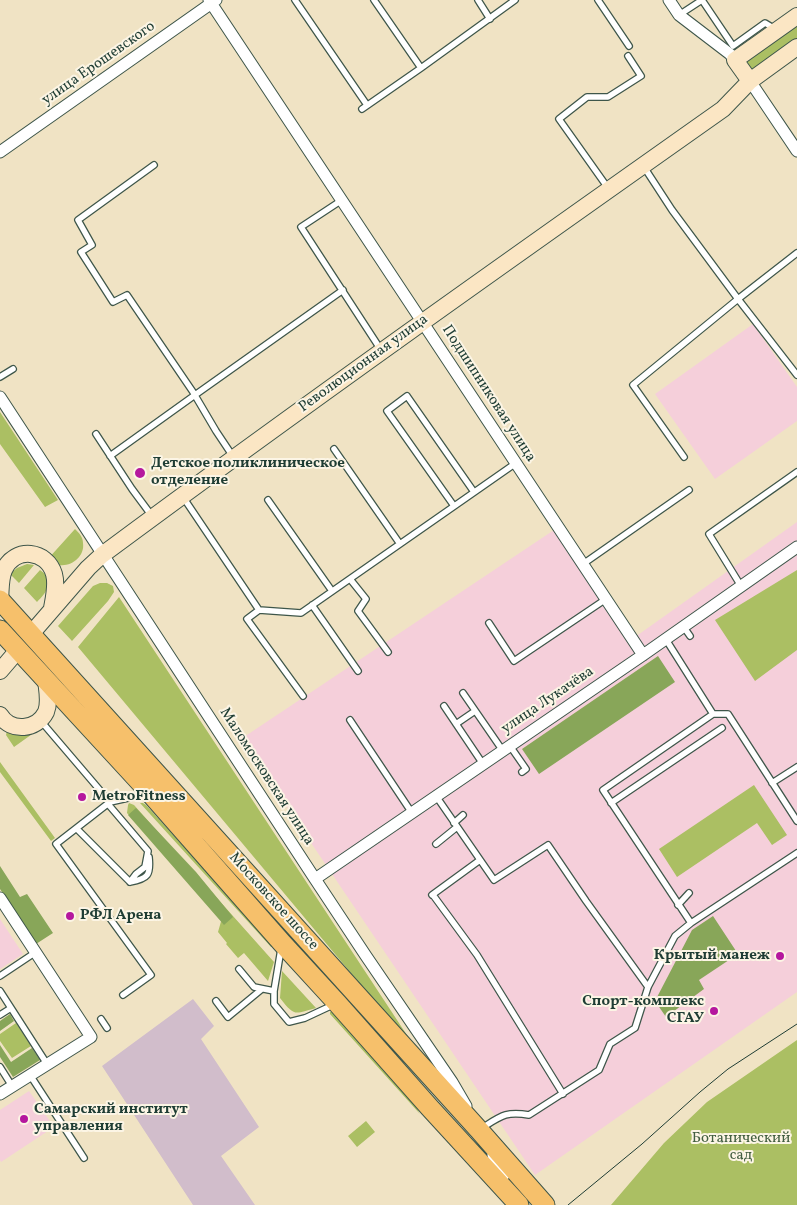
<!DOCTYPE html>
<meta charset="utf-8">
<style>
body{margin:0}
canvas{display:block;background:#f0e3c4}
</style>
<canvas width="797" height="1205"></canvas>
<script>
const ctx = document.querySelector('canvas').getContext('2d');
ctx.lineJoin = 'round';
function fillPath(path, color) { ctx.fillStyle = color; ctx.fill(path, 'evenodd'); }
function strokePath(path, color, width, dash) { ctx.strokeStyle = color; ctx.lineWidth = width; ctx.lineCap = dash ? 'butt' : 'round'; ctx.setLineDash(dash || []); ctx.stroke(path); }
function label(font, color, halo, rows, align = 'center') {
  ctx.font = font + ' Vollkorn,serif'; ctx.lineWidth = 4; ctx.setLineDash([]); ctx.textBaseline = 'middle'; ctx.strokeStyle = halo; ctx.fillStyle = color; for (const [text, x, y, turn = 0] of rows) {
    ctx.save(); ctx.translate(x, y); ctx.rotate((+turn || 0) * Math.PI / 180); ctx.textAlign = isNaN(turn) ? turn : align; if (halo) ctx.strokeText(text, 0, 0); ctx.fillText(text, 0, 0); ctx.restore();
  }
}
fillPath(new Path2D(`
 M753,324L797,387V421L715,479L655,394Z
 M797,522V992L535,1175L241,739L554,530L628,642Z
 M0,919L23,954L0,969Z
 M29,1091L54,1127L1,1162L0,1160V1110Z`), '#f5cfda');
fillPath(new Path2D(`
 M193,999L214,1026L201,1039L259,1127L221,1156L255,1205H193L102,1066Z`), '#d1bdcb');
fillPath(new Path2D(`
 M797,24V40L751,73L744,62Z
 M0,412L58,500L45,507L0,444Z
 M75,529C79,533 83,537 83,543C85,556 72,567 59,565C55,564 51,562 47,560Z
 M27,564L34,565L19,583L10,574L17,568Z
 M40,570C56,580 47,592 37,602L24,588Z
 M797,570V650L755,681L715,620Z
 M100,583H107L113,586L114,592L108,601L72,641L58,626L93,586Z
 M119,597L422,1058L78,647Z
 M7,731L35,732L14,747L6,735Z
 M0,762L55,838L51,841L0,772Z
 M754,785L787,835L772,845L757,823L677,877L659,849Z
 M129,803L134,805L274,962L268,981L244,953L238,958L226,944L227,943L218,932L222,918L127,813L128,805Z
 M140,803H143L146,805L272,944L273,947H271Z
 M282,971L316,1008C294,1014 295,1017 280,998Z
 M330,1012H334L411,1099L420,1114L330,1014Z
 M16,1023L31,1046L12,1058L0,1041V1034Z
 M797,1040V1205H611L664,1143L707,1102Z
 M366,1121L375,1132L357,1147L348,1136Z`), '#abbf63');
fillPath(new Path2D(`
 M658,656L675,682L539,774L522,749Z
 M136,808L196,872L233,917L224,925L128,815Z
 M0,866L20,897L27,894L53,933L36,944L0,889Z
 M713,916L738,954L699,980L704,989L666,1017L655,1001L692,930Z
 M10,1014L14,1021L0,1031V1021Z
 M0,1045L11,1062L32,1048L40,1060L13,1077L0,1057Z`), '#88a659');
const lane = new Path2D(`
 M295,0L367,105
 M374,0L421,68
 M478,0L490,19
 M598,0L629,46
 M702,0L733,46L765,23L775,29
 M679,15L702,0
 M362,109L421,68L515,0
 M154,165L78,220L92,245L81,252L113,302L127,295L193,392L216,431L234,458
 M644,167L672,210L738,299L797,375
 M608,188L559,119L587,97H608L641,76L628,56
 M342,200L301,227L381,350
 M0,377L13,369
 M96,434L132,489L152,516
 M334,449L400,544
 M110,456L195,395L343,290
 M684,457L633,385L738,299L797,253
 M183,497L259,610L301,613L516,463
 M268,500L332,591
 M454,506L387,411L407,396L474,492
 M583,564L689,490
 M350,579L366,599L358,611L388,652
 M741,586L709,534L797,472
 M312,605L358,671
 M259,610L247,619L303,696
 M489,623L514,661L606,599
 M683,626L690,636
 M665,638L713,714L603,790L691,923
 M463,693L503,751
 M444,706L483,764
 M713,714H728L797,821
 M40,720L110,802
 M350,720L412,813
 M456,724L475,711
 M510,746L526,769L522,772
 M772,783L797,767
 M436,796L494,880L548,845L586,901L648,987
 M611,803L722,728
 M454,823L463,815
 M77,829L130,882L136,874L145,867L148,851L108,804
 M436,844L457,827
 M130,882C148,879 151,875 149,857
 M432,895L480,860
 M433,895L477,955L563,1094
 M678,905L689,893
 M281,949L274,991V1004L289,1022L305,1018L335,1004
 M239,969L254,987L274,991
 M0,976L36,952
 M0,991L11,1008L0,1015
 M123,995L151,975L56,844L110,802L146,794
 M216,1001L228,1017L262,989
 M11,1008L47,1064
 M101,1019L107,1028
 M0,1067L12,1086
 M30,1075L84,1158
 M482,1128C501,1116 506,1111 529,1115L599,1070L610,1044L635,1028L648,987L675,936L691,923L797,853`);
const street = new Path2D(`
 M209,0L643,655
 M669,0L679,15L730,54L735,60
 M750,81L797,151
 M0,152L216,0
 M0,397L315,879L366,956L452,1082L466,1106
 M315,879L643,655L797,547
 M0,898L91,1037L0,1094
 M493,1155L504,1175`);
const secondary = new Path2D(`
 M750,81L735,60L797,16
 M0,600C1,590 0,579 4,570C15,546 47,550 54,574C57,585 54,597 52,608
 M31,634L88,568L102,555C307,403 515,256 723,109L750,81L797,47
 M0,671L18,650
 M0,715C11,733 37,730 46,712C50,702 47,690 46,680`);
const primary = new Path2D(`
 M0,600L479,1130L545,1205
 M0,630L150,793L282,943L337,1003L430,1108L519,1205`);
strokePath(lane, '#3e564a', 8);
strokePath(street, '#3e564a', 13);
strokePath(secondary, '#3e564a', 18);
strokePath(primary, '#3e564a', 21);
strokePath(lane, '#fff', 5.5);
strokePath(street, '#fff', 11);
strokePath(secondary, '#fbe6c4', 16);
strokePath(primary, '#f6c06b', 19);
strokePath(new Path2D(`
 M568,1205L642,1144L700,1092L728,1069L797,1024`), '#1f3d34', 1);
for (const [x, y, r, color] of [
 [140,473,6,"#b5179e"],
 [82,797,5,"#b5179e"],
 [70,916,5,"#b5179e"],
 [780,956,5,"#b5179e"],
 [714,1011,5,"#b5179e"],
 [24,1119,5,"#b5179e"]
]) { const dot = new Path2D(); dot.arc(x, y, r, 0, 2 * Math.PI); ctx.fillStyle = color; ctx.fill(dot); strokePath(dot, '#fcf5e5', 2); }
label('15px', '#1f3d34', '#fcf5e5', [
 ["улица Ерошевского",99,64,-35],
 ["Революционная улица",364,364,-36],
 ["Подшипниковая улица",488,394,57],
 ["улица Лукачёва",548,701,-34],
 ["Маломосковская улица",266,777,57],
 ["Московское шоссе",273,902,48]
]);
label('bold 15px', '#1f3d34', '#fcf5e5', [
 ["Детское поликлиническое",151,464],
 ["отделение",151,481],
 ["MetroFitness",92,797],
 ["РФЛ Арена",80,916],
 ["Крытый манеж",770,956,"right"],
 ["Спорт-комплекс",704,1002,"right"],
 ["СГАУ",704,1019,"right"],
 ["Самарский институт",34,1110],
 ["управления",34,1127]
], 'left');
label('15px', '#425e40', '#fcf5e5', [
 ["Ботанический",741,1139],
 ["сад",741,1156]
]);
</script>
